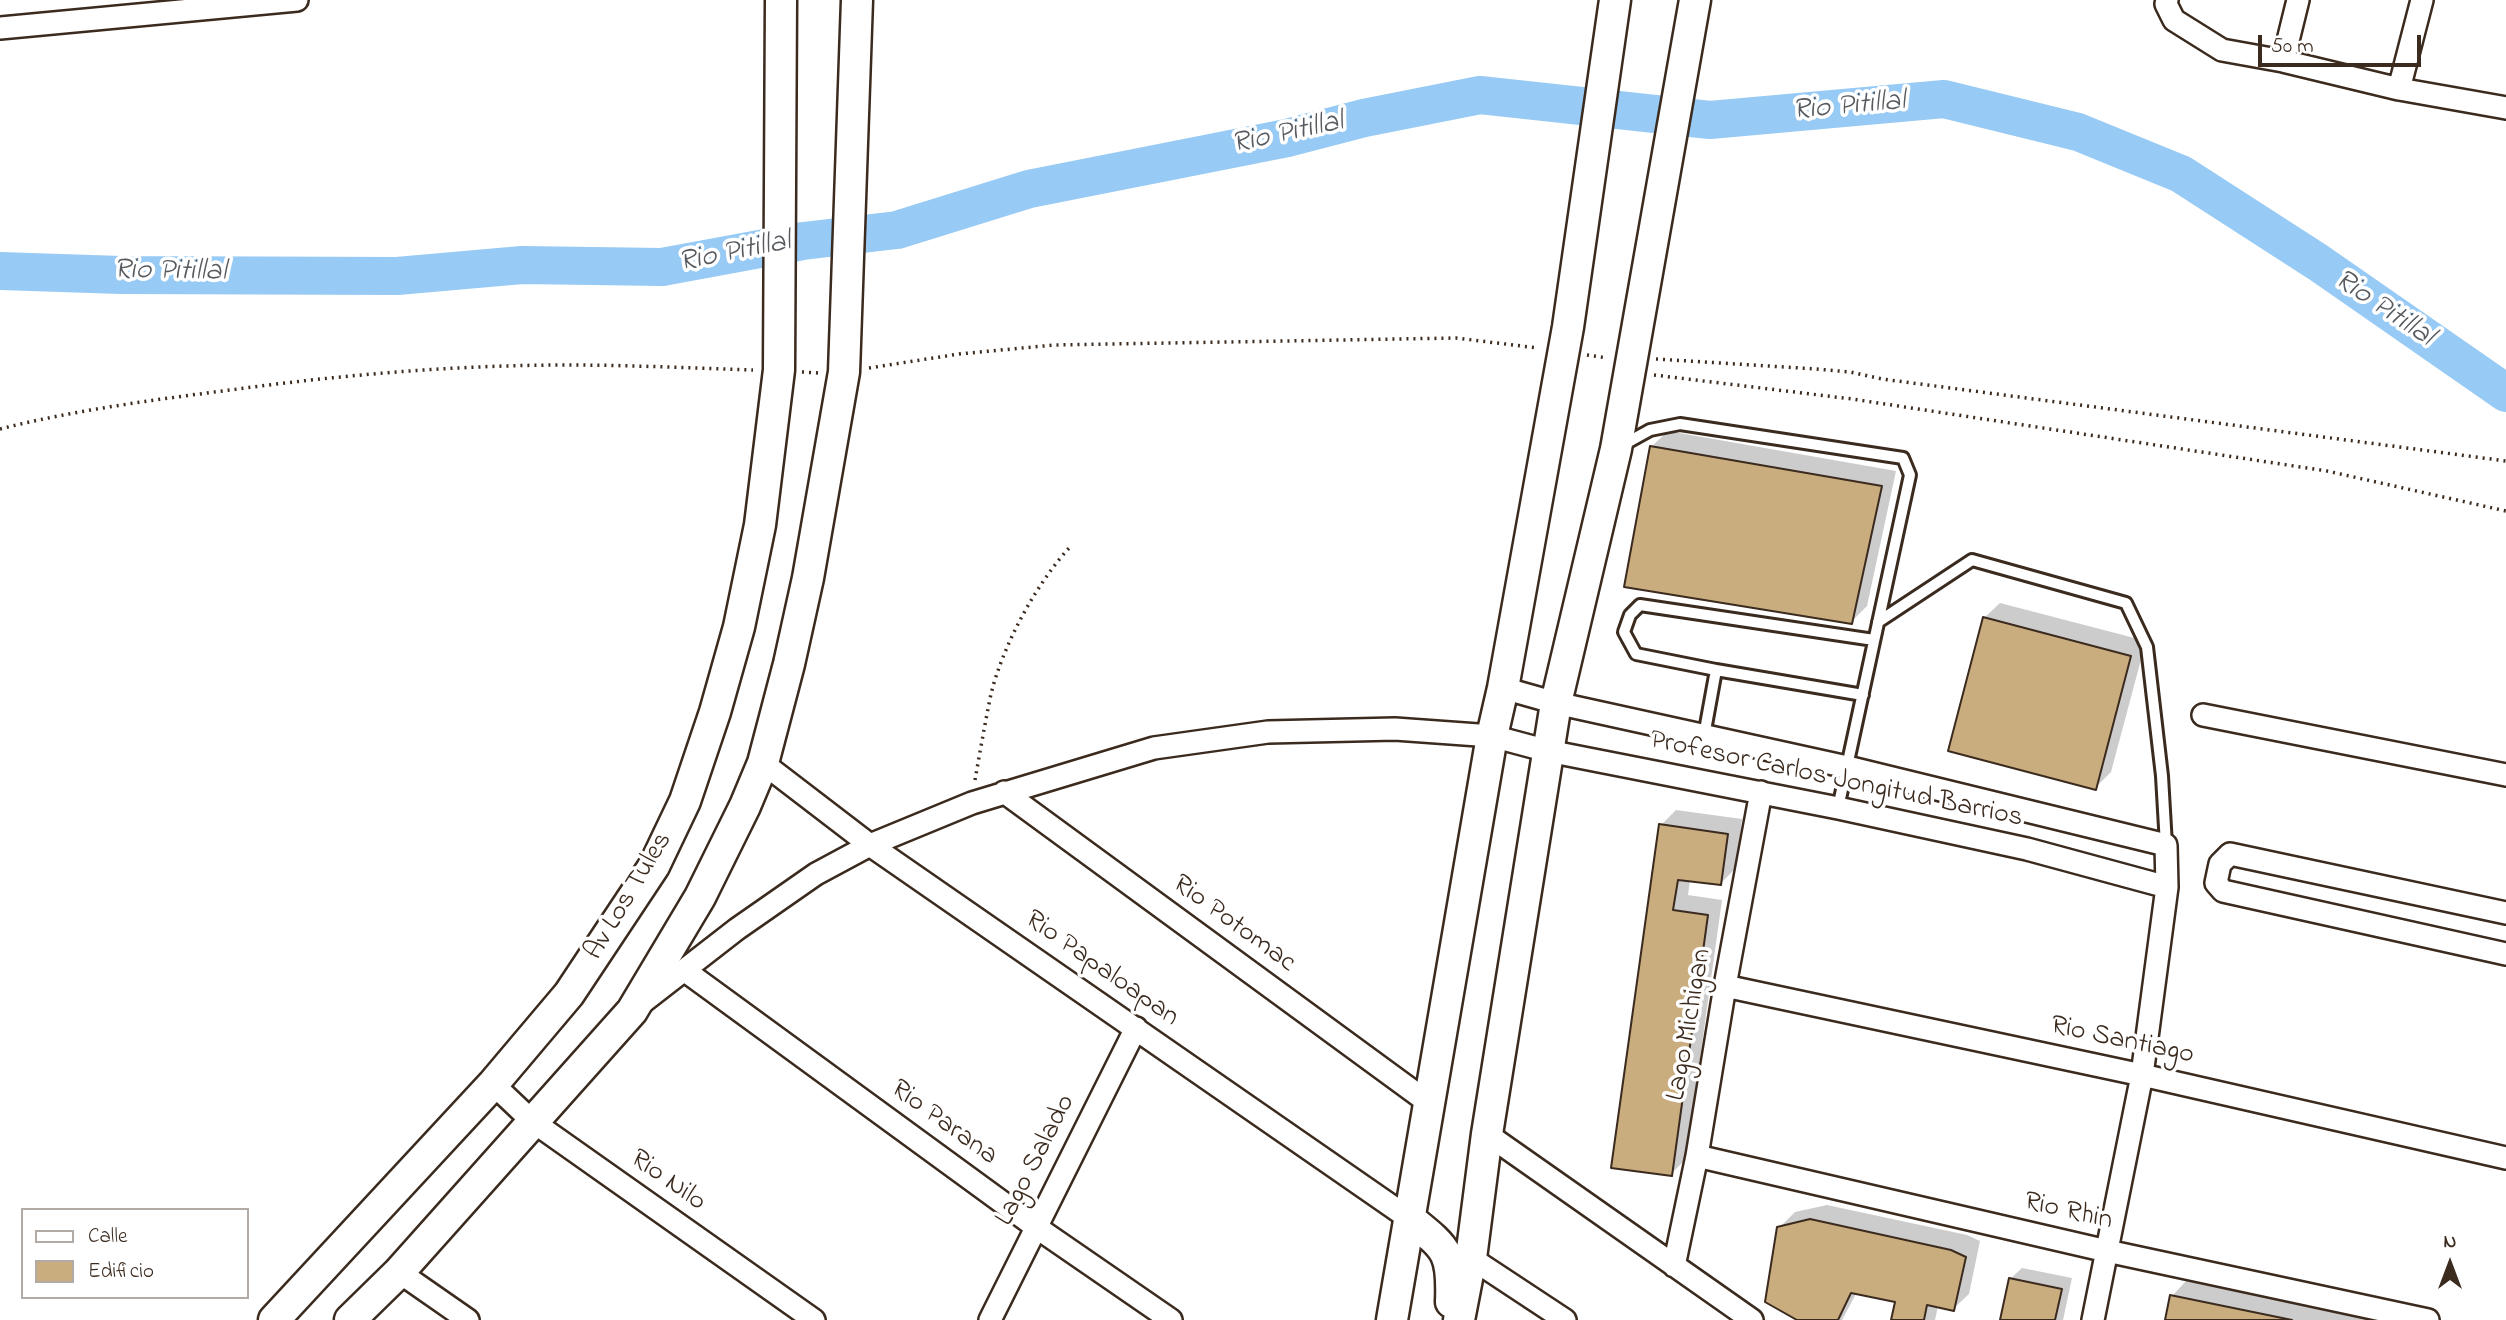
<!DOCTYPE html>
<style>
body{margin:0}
#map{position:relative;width:2506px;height:1320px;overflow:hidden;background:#fff;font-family:"Indie Flower",sans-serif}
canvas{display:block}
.legend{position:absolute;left:21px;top:1208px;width:228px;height:91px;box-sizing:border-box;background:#fff;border:2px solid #b1aaa5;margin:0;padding:9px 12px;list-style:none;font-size:21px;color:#3b2a1e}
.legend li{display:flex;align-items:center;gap:14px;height:35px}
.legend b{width:35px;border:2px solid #b1aaa5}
.north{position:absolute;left:2415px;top:1229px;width:70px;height:70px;-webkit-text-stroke:5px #fff;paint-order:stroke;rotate:0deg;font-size:19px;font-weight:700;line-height:28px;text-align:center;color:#3b2a1e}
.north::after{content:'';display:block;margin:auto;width:24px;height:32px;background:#3b2a1e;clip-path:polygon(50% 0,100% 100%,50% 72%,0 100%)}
.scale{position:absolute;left:2258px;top:35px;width:163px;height:32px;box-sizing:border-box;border:4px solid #3b2a1e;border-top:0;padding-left:9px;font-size:21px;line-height:24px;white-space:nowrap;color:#3b2a1e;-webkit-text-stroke:5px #fff;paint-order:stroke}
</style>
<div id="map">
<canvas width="2506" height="1320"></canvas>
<ul class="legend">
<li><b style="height:9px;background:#fff"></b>Calle</li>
<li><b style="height:19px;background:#caad7f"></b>Edificio</li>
</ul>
<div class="north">N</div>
<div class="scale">50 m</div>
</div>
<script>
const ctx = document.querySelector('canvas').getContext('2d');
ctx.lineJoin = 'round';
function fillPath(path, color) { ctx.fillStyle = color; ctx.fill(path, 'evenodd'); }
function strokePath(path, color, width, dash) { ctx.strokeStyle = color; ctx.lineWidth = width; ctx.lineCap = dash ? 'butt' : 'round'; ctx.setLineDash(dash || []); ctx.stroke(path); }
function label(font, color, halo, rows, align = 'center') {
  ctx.font = font + ' "Indie Flower",sans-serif'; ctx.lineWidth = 7; ctx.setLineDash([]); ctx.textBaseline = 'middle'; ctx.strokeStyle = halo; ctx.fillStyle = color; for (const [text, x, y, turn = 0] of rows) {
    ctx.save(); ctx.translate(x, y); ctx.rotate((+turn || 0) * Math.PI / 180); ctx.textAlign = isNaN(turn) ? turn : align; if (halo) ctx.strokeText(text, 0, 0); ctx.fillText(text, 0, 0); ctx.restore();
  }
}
fillPath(new Path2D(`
 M1668,431L1896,471L1867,606L1851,622L1652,446Z
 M2000,603L2146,641L2111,772L2095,788L1984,618Z
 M1676,810L1742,819L1736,868L1720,884L1690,880L1688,895L1722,900L1686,1159L1671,1174L1661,825Z
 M1827,1205L1967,1235L1980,1241L1969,1294L1953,1309L1938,1306L1935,1320H1893L1897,1301L1857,1292L1842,1320H1801L1779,1228L1795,1212Z
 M2022,1268L2072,1278L2063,1320H2002L2010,1279Z
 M2187,1280L2370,1318V1320H2167L2172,1296Z`), '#0003');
strokePath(new Path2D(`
 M0,271L121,275L397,276L522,265L662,267L803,241L897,230L1029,189L1287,138L1364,118L1480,95L1710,120L1944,99L2078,132L2181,174L2319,263L2506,393`), '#97caf4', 38);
const building = new Path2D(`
 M1650,446L1882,486L1852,624L1624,587Z
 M1983,617L2131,656L2096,790L1948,751Z
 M1659,824L1728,834L1721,885L1678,880L1673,910L1708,915L1672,1176L1611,1168Z
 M1810,1219L1951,1250L1966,1257L1954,1311L1927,1305L1924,1320H1891L1895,1302L1851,1293L1838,1320H1797L1765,1302L1777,1227Z
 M2009,1278L2062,1289L2055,1320H2000Z
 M2170,1295L2292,1320H2165Z`);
fillPath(building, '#caad7f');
strokePath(building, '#3b2a1e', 2);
const lane = new Path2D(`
 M1621,446L1650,430L1680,424L1903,458L1910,475L1838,808
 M1878,622L1972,560L2126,603L2147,647L2162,776L2166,845
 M1716,670L1863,695
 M1704,736L1716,670L1636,654L1624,632L1630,615L1640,605L1874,640`);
const street = new Path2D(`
 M2167,0L2166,4L2174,20L2222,50L2283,61L2399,89L2506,108
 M0,28L297,0
 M2283,61L2298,0
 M2399,89L2422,0
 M1503,688L1556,703L1847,767L2166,845L2167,887L2142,1075L2093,1320
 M2203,715L2506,775
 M763,763L870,845L1410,1219
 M1004,792L1429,1103
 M2506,913L2230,854L2220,864L2216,883L2223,891L2506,954
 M684,970L1036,1227L1171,1320
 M1725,986L2142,1075L2506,1158
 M643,1002L737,929L816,874L870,845L972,803L1154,748L1268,732L1395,729L1492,736L1548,751L1838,808L2027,849L2167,887
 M493,1084L532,1121L814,1320
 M1487,1134L1752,1320
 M1697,1156L2107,1251L2428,1320
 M1471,1258L1565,1320
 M1674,1266L1697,1156L1725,986L1761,792
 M399,1272L468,1320
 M990,1320L1136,1028`);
const secondary = new Path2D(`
 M1410,1219C1447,1249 1453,1252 1451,1302
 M274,1320L493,1084L569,994L654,866L685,801L715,712L739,627L760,525L779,370L781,0
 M350,1320L399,1272L632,1011L700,897L745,806L763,763L789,664L808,578L844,372L857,0
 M1392,1320L1492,736L1503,688L1568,327L1615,0
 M1459,1320L1471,1258L1487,1134L1556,703L1616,449L1695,0`);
strokePath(lane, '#3b2a1e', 16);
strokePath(street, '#3b2a1e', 26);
strokePath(secondary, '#3b2a1e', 35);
strokePath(new Path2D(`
 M1587,355L1607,358
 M1656,359L1816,369L1850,372L1882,379L2506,461
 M869,368L959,354L1054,345L1456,338L1538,348
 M802,372L819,373
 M1654,375L1852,399L2327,471L2506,511
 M0,429C75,410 153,400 230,390C341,375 455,365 567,365C629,365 691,368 753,370
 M975,780C980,752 985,723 991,694C1003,645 1036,584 1070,547`), '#3b2a1e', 3.5, [2, 5]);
strokePath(lane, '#fff', 10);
strokePath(street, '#fff', 21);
strokePath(secondary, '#fff', 30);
label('28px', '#3b2a1e', '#fff', [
 ["Profesor Carlos Jongitud Barrios",1836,781,12],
 ["Av Los Tules",630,897,-59],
 ["Rio Potomac",1233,925,36],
 ["Rio Papaloapan",1101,970,35],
 ["Lago Michigan",1691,1025,-80],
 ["Rio Santiago",2122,1042,12],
 ["Rio Parana",943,1124,36],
 ["Lago Salado",1037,1161,-63],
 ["Rio Nilo",667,1182,35],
 ["Rio Rhin",2068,1213,13]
]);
label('italic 30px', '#575a5e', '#fff', [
 ["Rio Pitillal",1849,108,-5],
 ["Rio Pitillal",1288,135,-12],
 ["Rio Pitillal",735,254,-11],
 ["Rio Pitillal",170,273,1],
 ["Rio Pitillal",2383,310,34]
]);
</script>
